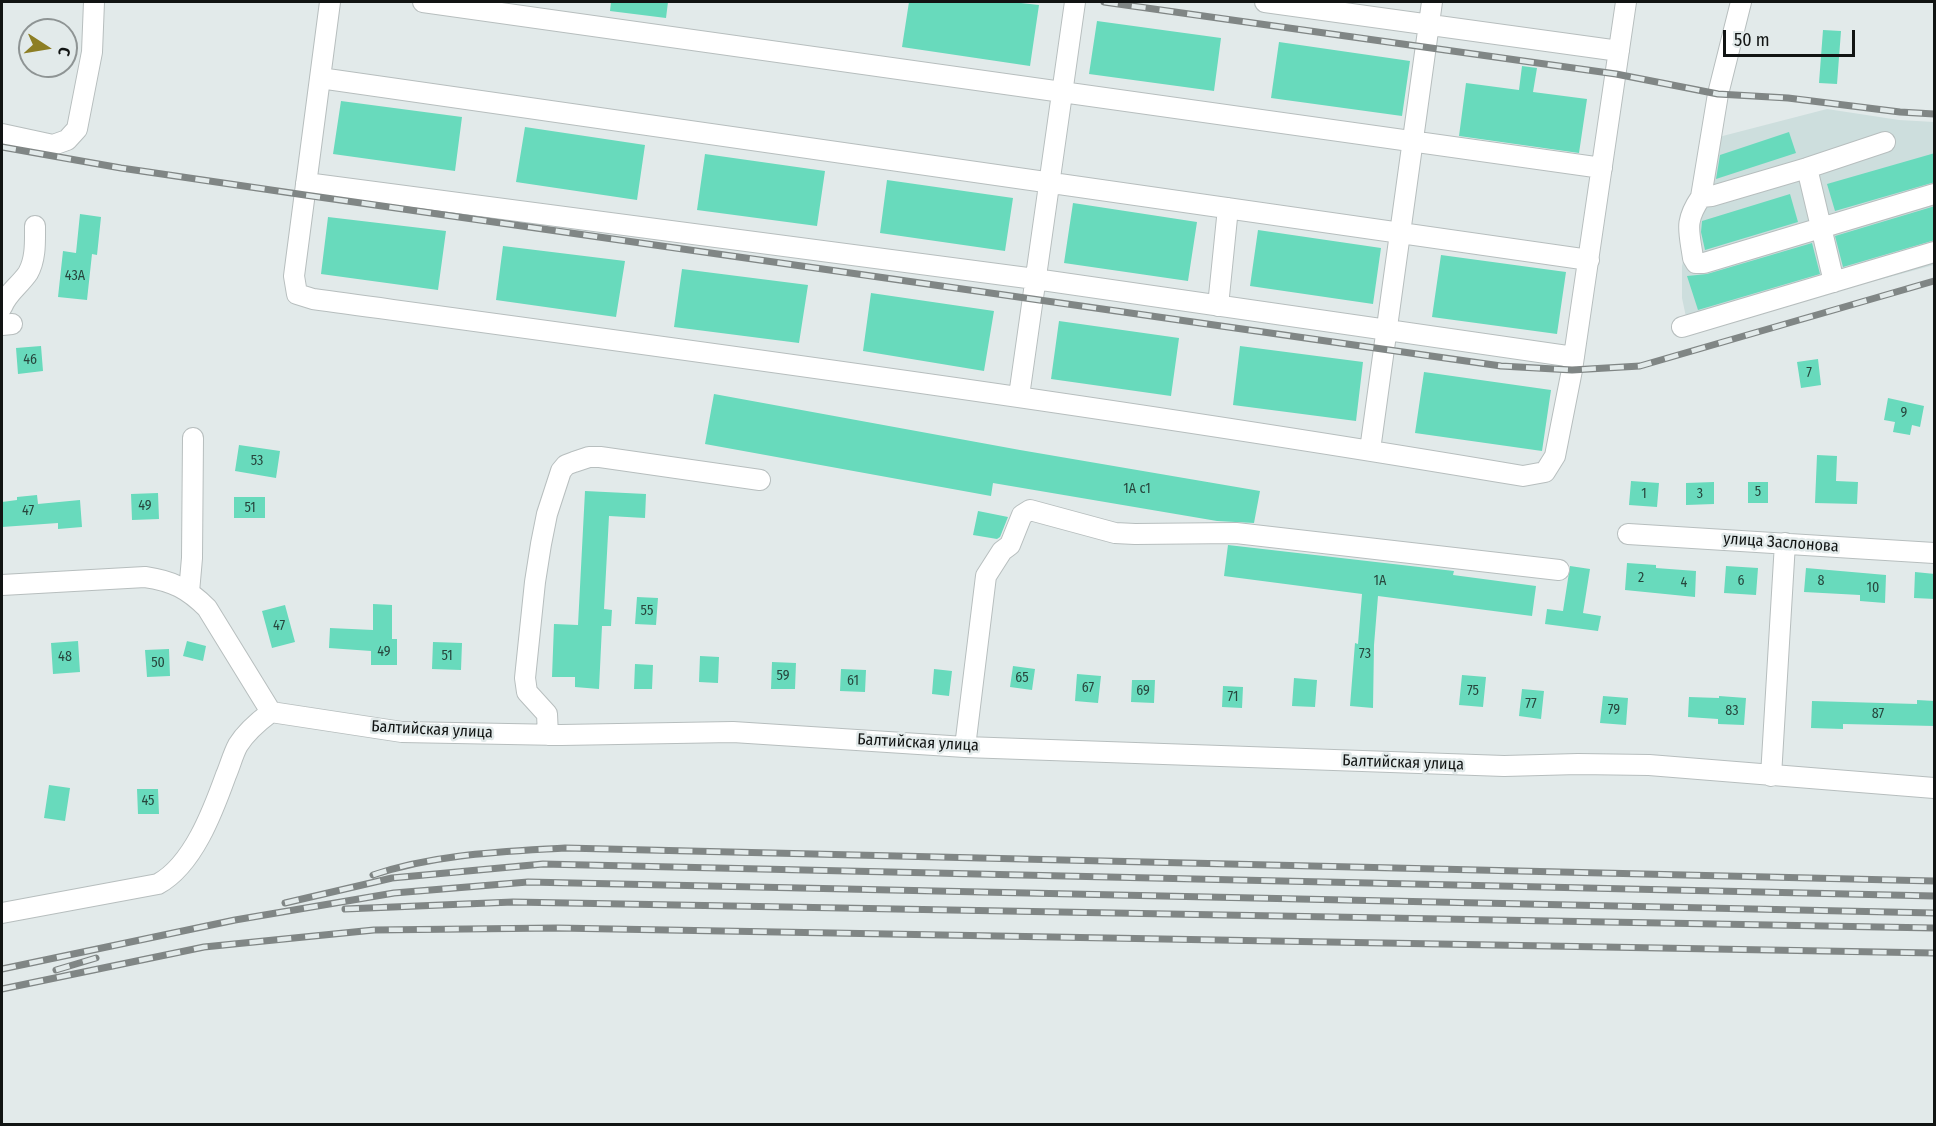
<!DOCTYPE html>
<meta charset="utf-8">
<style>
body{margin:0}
#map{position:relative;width:1936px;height:1126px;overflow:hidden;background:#e2eaea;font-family:"Fira Sans Condensed",sans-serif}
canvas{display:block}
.frame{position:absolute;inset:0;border:3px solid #111413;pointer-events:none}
.north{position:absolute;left:18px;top:18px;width:60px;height:60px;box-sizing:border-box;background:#e2eaea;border:2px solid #8e9494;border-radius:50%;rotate:102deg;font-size:16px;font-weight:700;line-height:24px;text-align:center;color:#111413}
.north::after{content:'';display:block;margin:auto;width:21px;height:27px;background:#8d7e24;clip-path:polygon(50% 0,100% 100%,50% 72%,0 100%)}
.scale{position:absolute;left:1723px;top:30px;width:132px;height:27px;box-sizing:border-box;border:3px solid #111413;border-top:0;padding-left:8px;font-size:18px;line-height:21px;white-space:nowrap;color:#111413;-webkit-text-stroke:4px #e2eaea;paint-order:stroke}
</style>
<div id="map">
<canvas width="1936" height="1126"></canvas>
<div class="frame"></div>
<div class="north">С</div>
<div class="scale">50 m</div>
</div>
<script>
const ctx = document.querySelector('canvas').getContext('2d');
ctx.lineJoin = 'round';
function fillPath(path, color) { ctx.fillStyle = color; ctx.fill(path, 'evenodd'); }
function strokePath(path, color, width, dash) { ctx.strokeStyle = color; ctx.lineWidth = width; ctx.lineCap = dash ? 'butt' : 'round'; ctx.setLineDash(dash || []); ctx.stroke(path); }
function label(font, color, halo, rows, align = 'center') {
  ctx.font = font + ' "Fira Sans Condensed",sans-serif'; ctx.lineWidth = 5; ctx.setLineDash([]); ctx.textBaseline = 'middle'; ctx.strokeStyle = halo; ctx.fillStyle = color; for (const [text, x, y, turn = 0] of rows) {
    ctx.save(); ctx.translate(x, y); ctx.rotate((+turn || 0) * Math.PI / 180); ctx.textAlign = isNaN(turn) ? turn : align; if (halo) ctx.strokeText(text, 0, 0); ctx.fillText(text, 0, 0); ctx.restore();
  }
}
fillPath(new Path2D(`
 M1827,109L1899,120L1934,122V265L1689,331L1682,298V266L1711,139Z`), '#cddedd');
fillPath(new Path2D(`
 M611,2H668L666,18L610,11Z
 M909,2H1012L1039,5L1030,66L902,47Z
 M1097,21L1221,38L1214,91L1089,74Z
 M1823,30L1841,31L1837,84L1819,83Z
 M1279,42L1410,61L1402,116L1271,98Z
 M1522,66L1537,68L1533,92L1587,99L1579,153L1459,136L1466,83L1519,90Z
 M341,101L462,117L455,171L333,154Z
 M525,127L645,145L637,200L516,182Z
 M1789,132L1796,153L1716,179L1720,155Z
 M1935,153V182L1835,211L1827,184Z
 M705,154L825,171L817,226L697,210Z
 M887,180L1013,198L1005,251L880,233Z
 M1790,194L1798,222L1705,250L1701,232L1702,221Z
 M1073,203L1197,222L1188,281L1064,263Z
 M1935,206V240L1843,267L1835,236Z
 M80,214L101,217L97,255L92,254L87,300L58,297L63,251L76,253Z
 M328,217L446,231L438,290L321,274Z
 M1258,230L1381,248L1373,304L1250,286Z
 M1812,243L1820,274L1698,310L1687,276L1707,274Z
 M503,246L625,261L616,317L496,300Z
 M1441,255L1566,272L1557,334L1432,317Z
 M682,269L808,285L799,343L674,327Z
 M871,293L994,311L984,371L863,351Z
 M1059,321L1179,338L1171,396L1051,379Z
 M41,346L43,371L18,374L16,348Z
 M1240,346L1363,362L1356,421L1233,405Z
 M1818,359L1821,385L1801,388L1797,362Z
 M1424,372L1551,390L1542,451L1415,433Z
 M714,394L1020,450L1260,491L1254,523L1217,521L993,483L991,496L705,444Z
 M1888,398L1924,406L1920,427L1912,425L1910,435L1893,432L1895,422L1884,420Z
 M239,445L280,451L276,478L235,471Z
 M1817,455L1837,456L1836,481L1858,482L1857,504L1815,503Z
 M1631,481L1659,483L1657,507L1629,505Z
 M1714,482V504L1686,505V483Z
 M1748,482H1768V503H1748Z
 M585,491L646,494L645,518L609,516L604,609L612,610L611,626H602L599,689L575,687V677H552L554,624L578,625Z
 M158,493L159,519L132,520L131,494Z
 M37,495L38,504L80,500L82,527L58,529V523L2,527V502L17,500V497Z
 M234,497H265V518H234Z
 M978,511L1008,517L1000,537L997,539L973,535Z
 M1228,545L1454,571L1453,575L1536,586L1532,616L1378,596L1374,645L1373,708L1350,706L1355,643L1358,644L1362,594L1224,576Z
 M1627,563L1656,565V568L1696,571L1695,597L1625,590Z
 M1570,566L1590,569L1583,613L1601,616L1598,631L1545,624L1547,609L1563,611Z
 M1726,566L1758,568L1756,595L1724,593Z
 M1806,568L1886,575L1885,603L1860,601V595L1804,592Z
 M1915,572L1935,574V599L1914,598Z
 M637,597L658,598L656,625L635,624Z
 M373,604L392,605V639H397V665H371V651L329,648L330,628L373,630Z
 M285,605L295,642L272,648L262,611Z
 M78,641L80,672L53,674L51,643Z
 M187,641L206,646L203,661L183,656Z
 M433,642L462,643L461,670L432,669Z
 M169,649L170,676L147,677L145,650Z
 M700,656L719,657L718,683L699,682Z
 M772,662L796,663L795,689H771Z
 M635,664L653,665L652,689H634Z
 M1013,666L1035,669L1032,690L1010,687Z
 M841,669L866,670L865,692L840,691Z
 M934,669L952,671L949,696L932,694Z
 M1077,674L1101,676L1098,703L1075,701Z
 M1462,675L1486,677L1483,707L1459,705Z
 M1294,678L1317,680L1315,707L1292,706Z
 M1132,680H1155L1154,703L1131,702Z
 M1223,686L1243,687L1242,708L1222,707Z
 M1522,689L1544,691L1541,719L1519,716Z
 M1603,696L1628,698L1626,725L1600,723Z
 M1719,696L1746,698L1744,725L1718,724V719L1688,717L1689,697L1719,698Z
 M1917,700L1935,701V726L1843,724V729L1811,728L1812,701L1917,704Z
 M49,785L70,788L65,821L44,818Z
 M137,789H158L159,814H138Z`), '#68dabc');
const minor = new Path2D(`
 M330,2L294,276L297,294L313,299C717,354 1121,408 1523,476L1545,472L1555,456L1572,370L1626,2
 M423,2L1602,168
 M1265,2L1619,51
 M1741,2L1718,94L1701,197C1684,222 1689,230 1693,258L1696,263H1704L1934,194
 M320,78L1589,260
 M2,134L53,145L67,140L77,129L92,52L94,2
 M1807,168L1834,282
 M306,183L1035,279L1574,357
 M1701,197L1712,196L1807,168L1885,142
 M1218,306L1228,208
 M2,307C7,293 20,285 28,273C36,259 35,241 35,226
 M2,325L12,324
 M1682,327L1934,252
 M1019,396L1075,2
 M1370,450L1432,2
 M1628,534L1934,553
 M2,585L145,577C173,581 188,589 207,608L271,712
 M189,592L192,558L193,438
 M548,735L547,714L527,692L525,678L535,582L541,544L547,514L561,471L566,465L574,462L589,457H600L760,480
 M965,747L986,576L1002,551L1010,545L1022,515L1030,510L1115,533L1135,534L1236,533L1559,570
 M1771,776L1785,543
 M2,913L158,884C193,865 213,811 226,775C230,766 233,754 238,745C246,732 259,721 271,712L402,732L561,735L733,732L965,747L1504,766L1578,764L1649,765L1934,788`);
strokePath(minor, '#b7bebe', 22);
strokePath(minor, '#fff', 20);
const rail = new Path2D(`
 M1104,2L1616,74L1718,94L1788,98L1900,112L1934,114
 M2,147L121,168L305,195L1501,366L1572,370L1640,366L1934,281
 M373,875C435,854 500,852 565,848L1934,881
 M285,903L392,878L543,864L1934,896
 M345,909L513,902L1934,928
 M2,969L235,920L394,893L528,882L1934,913
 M56,970L96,958
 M2,989L204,947L374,930L557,928L1934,953`);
strokePath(rail, '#808685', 7);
strokePath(rail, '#e2eaea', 4.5, [14]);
label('14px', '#27463d', null, [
 ["43А",75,276],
 ["46",30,360],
 ["7",1809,373],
 ["9",1904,413],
 ["53",257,461],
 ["1А с1",1137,489],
 ["5",1758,492],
 ["1",1644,494],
 ["3",1700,494],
 ["49",145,506],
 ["51",250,508],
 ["47",28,511],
 ["2",1641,578],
 ["1А",1380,581],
 ["6",1741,581],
 ["8",1821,581],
 ["4",1684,583],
 ["10",1873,588],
 ["55",647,611],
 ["47",279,626],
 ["49",384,652],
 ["73",1365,654],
 ["51",447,656],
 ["48",65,657],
 ["50",158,663],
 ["59",783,676],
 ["65",1022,678],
 ["61",853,681],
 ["67",1088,688],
 ["69",1143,691],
 ["75",1473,691],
 ["71",1233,697],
 ["77",1531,704],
 ["79",1614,710],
 ["83",1732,711],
 ["87",1878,714],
 ["45",148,801]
]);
label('16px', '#111413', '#e2eaea', [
 ["улица Заслонова",1781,543,4],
 ["Балтийская улица",432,730,3],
 ["Балтийская улица",918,743,3],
 ["Балтийская улица",1403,763,2]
]);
</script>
